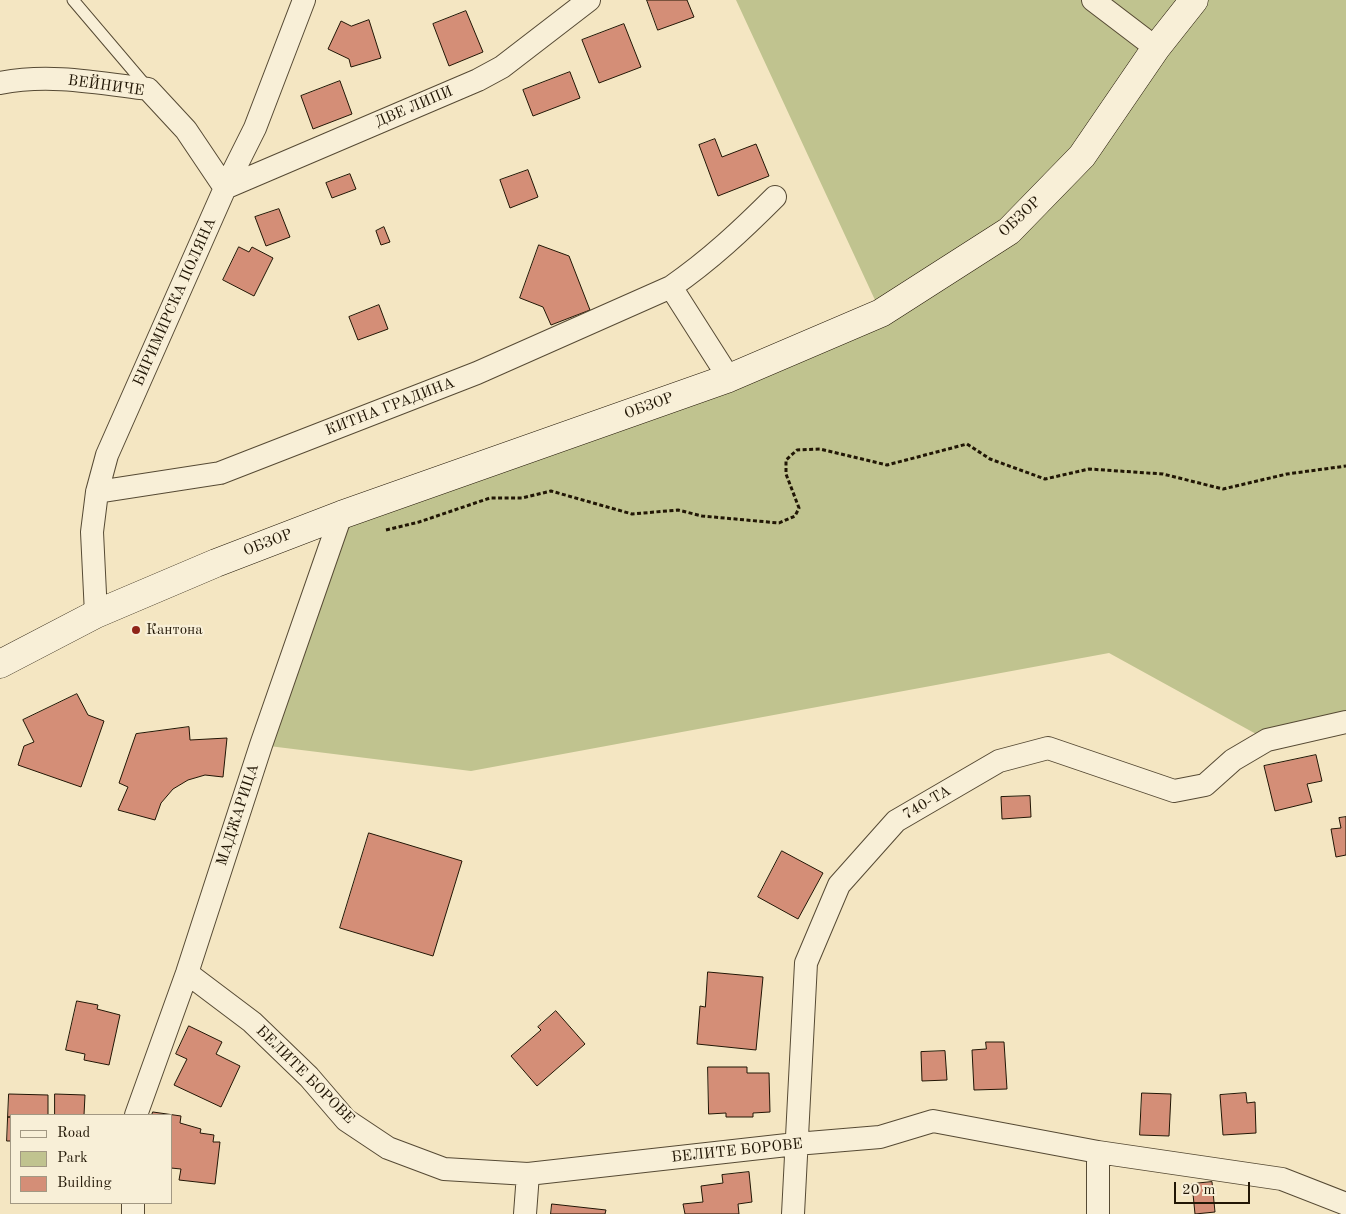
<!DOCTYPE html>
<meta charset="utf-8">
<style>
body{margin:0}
#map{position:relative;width:1346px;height:1214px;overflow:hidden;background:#f4e6c2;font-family:"Old Standard TT",serif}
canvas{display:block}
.legend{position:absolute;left:10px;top:1114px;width:162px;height:90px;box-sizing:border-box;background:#f8efd7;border:1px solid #a29883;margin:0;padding:6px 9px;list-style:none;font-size:15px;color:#211605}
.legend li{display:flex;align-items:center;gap:10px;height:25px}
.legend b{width:25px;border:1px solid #a29883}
.scale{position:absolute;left:1174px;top:1182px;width:76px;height:22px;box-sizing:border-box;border:2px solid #211605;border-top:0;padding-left:6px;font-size:15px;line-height:18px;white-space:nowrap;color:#211605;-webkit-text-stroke:4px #f8efd7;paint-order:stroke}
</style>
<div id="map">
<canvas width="1346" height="1214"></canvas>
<ul class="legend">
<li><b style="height:6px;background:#f8efd7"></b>Road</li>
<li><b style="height:14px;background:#c0c38f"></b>Park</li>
<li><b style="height:14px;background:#d48e77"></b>Building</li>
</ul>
<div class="scale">20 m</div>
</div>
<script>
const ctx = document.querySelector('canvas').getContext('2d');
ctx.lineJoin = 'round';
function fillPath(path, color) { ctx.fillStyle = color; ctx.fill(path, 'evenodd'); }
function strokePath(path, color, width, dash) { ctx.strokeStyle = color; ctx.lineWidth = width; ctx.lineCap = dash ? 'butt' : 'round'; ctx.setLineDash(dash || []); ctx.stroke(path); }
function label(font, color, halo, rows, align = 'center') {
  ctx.font = font + ' "Old Standard TT",serif'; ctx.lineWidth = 4.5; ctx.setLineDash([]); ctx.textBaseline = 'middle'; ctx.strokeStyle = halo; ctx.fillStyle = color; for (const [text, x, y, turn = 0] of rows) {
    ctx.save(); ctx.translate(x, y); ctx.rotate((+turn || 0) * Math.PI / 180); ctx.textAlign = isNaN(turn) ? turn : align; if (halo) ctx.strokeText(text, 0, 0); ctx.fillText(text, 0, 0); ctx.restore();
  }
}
fillPath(new Path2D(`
 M736,0H1346V722L1267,740L1109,653L471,771L261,745L341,515L881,313Z`), '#c0c38f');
const building = new Path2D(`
 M647,0H687L694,17L658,30Z
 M466,11L483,52L449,66L433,24Z
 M369,20L381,58L351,67L349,59L328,49L341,21L351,26Z
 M624,24L641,67L599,83L582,40Z
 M570,72L580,98L533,116L523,90Z
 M340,81L352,114L313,129L301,96Z
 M715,139L722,157L756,144L769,176L718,196L699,145Z
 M528,170L538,197L510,208L500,180Z
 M350,174L356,189L332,198L326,183Z
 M279,209L290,237L266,246L255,217Z
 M384,227L390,242L381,245L376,231Z
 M539,245L569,256L590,310L551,325L543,307L520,298Z
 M239,247L249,252L252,247L273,258L254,296L223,280Z
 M379,305L388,329L358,340L349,317Z
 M77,694L88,715L104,721L81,787L18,765L24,746L34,742L23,720Z
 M189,727L190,740L227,738L223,777L205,775L188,780L173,789L161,803L155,820L118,810L128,787L119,783L136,734Z
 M1316,755L1322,781L1307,784L1312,802L1275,811L1264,766Z
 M1030,796L1031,817L1002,819L1001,797Z
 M1346,817V855L1336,857L1331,829L1341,828L1339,818Z
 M369,833L462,861L433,956L340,928Z
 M782,851L823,873L798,919L758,897Z
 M708,972L763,977L756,1050L697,1044L700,1006L705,1007Z
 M77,1001L98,1005L97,1009L120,1015L109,1065L84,1060L85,1054L66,1050Z
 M556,1011L585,1044L537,1086L511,1056L541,1030L538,1027Z
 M189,1026L222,1042L216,1054L240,1066L221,1107L174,1085L187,1059L176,1054Z
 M986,1042H1004L1007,1089L974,1090L972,1050L986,1049Z
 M945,1051L947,1080L922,1081L921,1052Z
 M708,1067H747V1073H769L770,1112L753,1113V1117H726V1113L709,1114Z
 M1142,1093L1171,1094L1169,1136L1140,1135Z
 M1246,1093L1247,1103L1255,1102L1256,1133L1223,1135L1220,1095Z
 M9,1094L48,1095V1115H11V1117H8Z
 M55,1094L85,1095L84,1115H55Z
 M153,1112L181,1116L180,1123L201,1129L200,1133L214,1135L213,1142H220L215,1184L179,1180L181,1169L171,1168V1115H152Z
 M8,1117H11V1141H7Z
 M749,1172L752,1202L738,1204L739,1214H685L683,1204L703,1202L701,1186L723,1183L722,1175Z
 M1212,1182L1215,1212L1195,1214L1192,1184Z
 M552,1204L606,1210L605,1214H551Z`);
fillPath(building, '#d48e77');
strokePath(building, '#211605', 1);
const lane = new Path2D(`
 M73,0L147,87`);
const street = new Path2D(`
 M1093,0L1156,48
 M0,83C49,73 99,83 148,89L186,130L225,188
 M225,188L478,80L502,67L589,0
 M671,287L729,378
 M97,492L220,473L477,373L671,287C710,260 742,230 775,197
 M96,614L92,532L97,492L107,455L225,188L255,128L304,0
 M187,973L252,1022L309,1077L346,1120L388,1148L444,1169L528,1174L796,1144L880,1137L933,1121L1098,1152L1282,1179L1346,1204
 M136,1115L187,973L261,745L341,515
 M1098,1152V1214
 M133,1214V1203
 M525,1214L528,1174
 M793,1214L806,963L839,885L896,821L999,761L1048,748L1174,791L1205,785L1233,760L1267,740L1346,722`);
const secondary = new Path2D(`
 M0,664L96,614L216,563L341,515L729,378L881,313L1009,231L1082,156L1156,48L1194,0`);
strokePath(lane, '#564a34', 13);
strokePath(street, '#564a34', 24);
strokePath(secondary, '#211605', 29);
strokePath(new Path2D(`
 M386,530L419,522L490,498H522L551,491L632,514L678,510L702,516L779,523L795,516L799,508L786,474V460L797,450L820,449L887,465L967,444L990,459L1045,479L1089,469L1163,474L1223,489L1287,474L1346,466`), '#211605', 3, [4, 2.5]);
strokePath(lane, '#f8efd7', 11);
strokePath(street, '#f8efd7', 22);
strokePath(secondary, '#f8efd7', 28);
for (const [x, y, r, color] of [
 [136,630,5,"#8f2418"]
]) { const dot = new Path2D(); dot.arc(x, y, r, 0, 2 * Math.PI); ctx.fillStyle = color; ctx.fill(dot); strokePath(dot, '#f8efd7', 2); }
label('15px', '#211605', '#f8efd7', [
 ["ВЕЙНИЧЕ",106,86,8],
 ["ДВЕ ЛИПИ",414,107,-23],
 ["ОБЗОР",1020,217,-43],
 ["БИРИМИРСКА ПОЛЯНА",175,302,-66],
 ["ОБЗОР",649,406,-20],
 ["КИТНА ГРАДИНА",390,407,-21],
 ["ОБЗОР",268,543,-21],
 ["740-ТА",927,803,-30],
 ["МАДЖАРИЦА",238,815,-72],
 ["БЕЛИТЕ БОРОВЕ",305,1075,45],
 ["БЕЛИТЕ БОРОВЕ",737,1151,-6]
]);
label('15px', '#211605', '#f8efd7', [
 ["Кантона",146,630]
], 'left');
</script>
